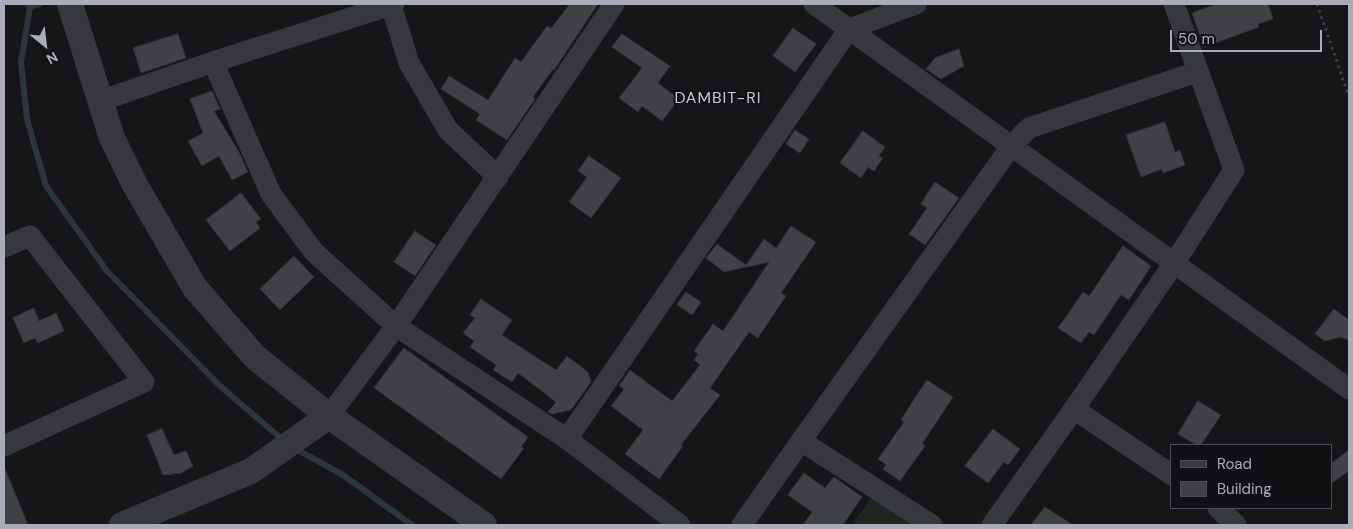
<!DOCTYPE html>
<style>
body{margin:0}
#map{position:relative;width:1353px;height:529px;overflow:hidden;background:#161618;font-family:"DM Sans",sans-serif}
canvas{display:block}
.frame{position:absolute;inset:0;border:5px solid #a8adb8;pointer-events:none}
.legend{position:absolute;left:1170px;top:444px;width:162px;height:65px;box-sizing:border-box;background:#111113;border:1px solid #4d4f55;margin:0;padding:6px 9px;list-style:none;font-size:15px;color:#a8adb8}
.legend li{display:flex;align-items:center;gap:10px;height:25px}
.legend b{width:25px;border:1px solid #4d4f55}
.north{position:absolute;left:20px;top:20px;width:50px;height:50px;-webkit-text-stroke:4px #111113;paint-order:stroke;rotate:151deg;font-size:14px;font-weight:700;line-height:20px;text-align:center;color:#a8adb8}
.north::after{content:'';display:block;margin:auto;width:18px;height:22px;background:#a8adb8;clip-path:polygon(50% 0,100% 100%,50% 72%,0 100%)}
.scale{position:absolute;left:1170px;top:30px;width:152px;height:22px;box-sizing:border-box;border:2px solid #a8adb8;border-top:0;padding-left:6px;font-size:15px;line-height:18px;white-space:nowrap;color:#a8adb8;-webkit-text-stroke:4px #111113;paint-order:stroke}
</style>
<div id="map">
<canvas width="1353" height="529"></canvas>
<div class="frame"></div>
<ul class="legend">
<li><b style="height:6px;background:#37383d"></b>Road</li>
<li><b style="height:14px;background:#404145"></b>Building</li>
</ul>
<div class="north">N</div>
<div class="scale">50 m</div>
</div>
<script>
const ctx = document.querySelector('canvas').getContext('2d');
ctx.lineJoin = 'round';
function fillPath(path, color) { ctx.fillStyle = color; ctx.fill(path, 'evenodd'); }
function strokePath(path, color, width, dash) { ctx.strokeStyle = color; ctx.lineWidth = width; ctx.lineCap = dash ? 'butt' : 'round'; ctx.setLineDash(dash || []); ctx.stroke(path); }
function label(font, color, halo, rows, align = 'center') {
  ctx.font = font + ' "DM Sans",sans-serif'; ctx.lineWidth = 4; ctx.setLineDash([]); ctx.textBaseline = 'middle'; ctx.strokeStyle = halo; ctx.fillStyle = color; for (const [text, x, y, turn = 0] of rows) {
    ctx.save(); ctx.translate(x, y); ctx.rotate((+turn || 0) * Math.PI / 180); ctx.textAlign = isNaN(turn) ? turn : align; if (halo) ctx.strokeText(text, 0, 0); ctx.fillText(text, 0, 0); ctx.restore();
  }
}
fillPath(new Path2D(`
 M872,496L916,525H852Z`), '#1e261f');
strokePath(new Path2D(`
 M28,4L30,7L21,62L27,119L46,186L107,271L220,386L284,441
 M30,7L40,4
 M294,448L343,475L412,525`), '#2c353c', 6);
const building = new Path2D(`
 M570,4H598L554,70L553,69L533,97L535,99L507,140L476,120L480,114L441,89L449,76L488,100L515,58L521,62L547,26L551,28Z
 M1217,4H1268L1273,19L1258,24L1259,27L1204,47L1192,13Z
 M793,28L816,44L795,72L773,56Z
 M178,34L186,58L141,73L133,48Z
 M622,34L670,66L658,83L679,99L662,121L642,106L638,112L619,98L642,68L612,47Z
 M959,49L964,66L941,79L926,69L935,58Z
 M212,91L220,109L214,111L239,152L248,172L232,180L219,156L202,166L188,141L203,133L190,99Z
 M1165,122L1175,152L1180,150L1185,165L1163,173L1162,169L1141,177L1126,135Z
 M795,130L809,139L800,153L786,144Z
 M863,131L885,147L879,156L883,158L874,171L868,167L861,178L840,163Z
 M589,156L621,178L591,218L569,202L587,177L578,171Z
 M935,182L959,198L925,245L909,234L927,208L921,204Z
 M241,193L261,219L256,222L260,228L230,251L206,220Z
 M791,226L816,242L781,293L786,296L758,338L749,332L710,388L720,395L681,445L683,446L659,479L625,454L643,430L611,406L624,389L619,386L630,370L672,401L700,365L694,360L698,354L694,351L713,324L723,331L769,262L724,272L706,258L717,244L746,265L764,239L776,248Z
 M415,231L436,245L415,276L394,262Z
 M1123,246L1151,266L1129,300L1121,295L1094,335L1089,332L1081,343L1058,328L1083,292L1089,296Z
 M294,256L314,277L280,310L260,289Z
 M686,292L701,302L692,315L677,305Z
 M481,299L512,320L502,335L556,370L567,356L588,372L591,382L571,410L552,414L548,412L556,402L518,373L512,382L493,370L496,365L470,347L474,341L463,333L475,318L470,315Z
 M34,308L39,321L56,313L64,331L38,343L35,338L24,343L13,318Z
 M1334,309L1349,320V340L1340,337L1325,341L1315,334Z
 M404,348L528,437L521,447L524,448L501,479L374,388Z
 M927,380L953,397L922,444L925,446L900,481L883,469L886,465L878,459L904,422L901,420Z
 M1198,401L1221,415L1201,445H1196L1178,434Z
 M162,429L174,455L186,451L193,466L181,473L163,475L147,435Z
 M993,429L1020,449L1008,465L1004,462L988,483L965,466Z
 M1349,450V471L1332,483V463Z
 M4,466L28,525H4Z
 M804,473L825,488L834,477L862,497L843,525H803L812,512L788,495Z
 M1045,507L1073,525H1031Z`);
fillPath(building, '#404145');
strokePath(building, '#303034', 1);
strokePath(new Path2D(`
 M1317,4L1349,97`), '#3d3f44', 3, [2.5, 4]);
strokePath(new Path2D(`
 M394,4L213,62L271,194L314,252L396,326L614,4
 M814,4L1349,389
 M391,5L409,63L448,130L498,177
 M100,101L213,62
 M4,247L30,236L144,382L4,446
 M329,416L396,326L567,439L680,525
 M567,439L849,29L916,4
 M1172,475L1074,409L1175,262L1234,170L1174,4
 M1218,508L1236,525
 M742,525L801,441
 M932,525L801,441L1012,145L1029,128L1197,72
 M992,525L1074,409`), '#37383d', 21);
strokePath(new Path2D(`
 M70,4L112,138L135,185L195,288L255,357L329,416L484,525
 M122,525L251,471L329,416`), '#37383d', 26);
ctx.letterSpacing = '1px';
label('16px', '#c9ccd4', '#111113', [
 ["DAMBIT-RI",718,99]
]);
ctx.letterSpacing = '0px';
</script>
